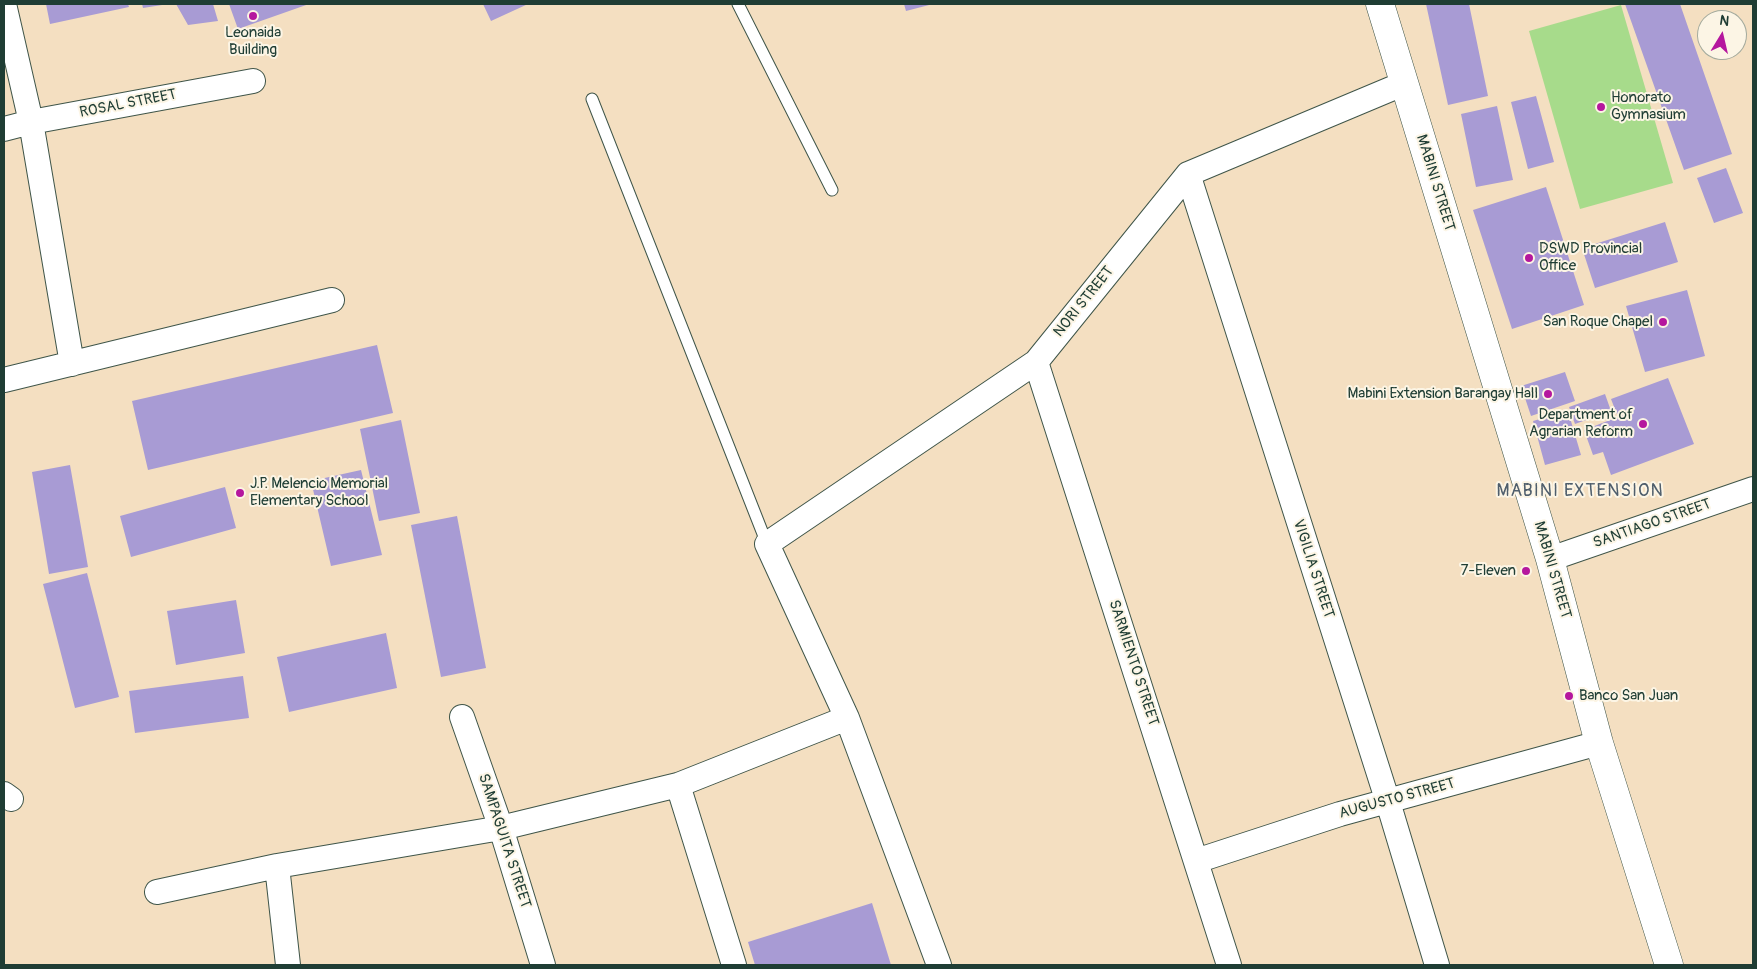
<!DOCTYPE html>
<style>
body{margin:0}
#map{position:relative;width:1757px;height:969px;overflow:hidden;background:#f4dfc1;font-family:Pangolin,sans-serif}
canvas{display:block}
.frame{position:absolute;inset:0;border:5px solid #1f3d34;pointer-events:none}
.north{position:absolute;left:1697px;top:10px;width:50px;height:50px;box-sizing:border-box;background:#fcf5e5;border:1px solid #a4ab9e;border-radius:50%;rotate:9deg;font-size:14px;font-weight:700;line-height:20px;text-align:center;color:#1f3d34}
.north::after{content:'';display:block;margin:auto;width:18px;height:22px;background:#b5179e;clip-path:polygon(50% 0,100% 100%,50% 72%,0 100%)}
</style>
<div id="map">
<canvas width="1757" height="969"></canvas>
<div class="frame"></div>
<div class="north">N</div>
</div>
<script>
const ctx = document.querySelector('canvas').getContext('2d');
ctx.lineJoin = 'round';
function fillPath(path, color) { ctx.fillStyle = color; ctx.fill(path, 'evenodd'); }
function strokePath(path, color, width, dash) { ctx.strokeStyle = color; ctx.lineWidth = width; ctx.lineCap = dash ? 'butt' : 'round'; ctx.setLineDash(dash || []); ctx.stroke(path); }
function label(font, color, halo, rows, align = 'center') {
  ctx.font = font + ' Pangolin,sans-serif'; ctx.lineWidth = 4; ctx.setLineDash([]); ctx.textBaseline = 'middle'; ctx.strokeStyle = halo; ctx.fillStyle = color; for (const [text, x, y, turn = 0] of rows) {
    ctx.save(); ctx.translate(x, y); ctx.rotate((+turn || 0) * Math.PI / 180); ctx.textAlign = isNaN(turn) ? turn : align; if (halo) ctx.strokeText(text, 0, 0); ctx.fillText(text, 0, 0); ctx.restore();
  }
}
fillPath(new Path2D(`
 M1621,5L1673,183L1580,209L1529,31Z`), '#a7db8b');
fillPath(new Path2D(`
 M46,4H128L129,7L50,24Z
 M142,4H161L162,5L143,8Z
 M176,4H213L218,21L188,25Z
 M229,4H309L238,29Z
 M483,4H528L491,21Z
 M904,4H933L906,11Z
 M1426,4H1469L1488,96L1448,105Z
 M1625,4H1680L1732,154L1684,170Z
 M1536,96L1554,162L1528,169L1511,102Z
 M1497,106L1513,180L1476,187L1461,114Z
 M1726,168L1743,213L1714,223L1697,178Z
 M1546,187L1584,305L1512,329L1473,210Z
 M1665,222L1678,262L1595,288L1582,248Z
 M1687,290L1705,356L1645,372L1626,306Z
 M377,345L393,413L148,470L132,401Z
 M1565,372L1575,401L1531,416L1521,386Z
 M1668,378L1694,444L1611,475L1603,452L1593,455L1584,430L1618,417L1611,399Z
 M1605,394L1611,411L1575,424L1569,407Z
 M1568,411L1581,455L1545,465L1533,421Z
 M401,420L420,513L379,521L360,429Z
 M70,465L88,567L49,574L32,472Z
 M361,470L382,555L331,566L311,481Z
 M225,487L236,528L131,557L120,516Z
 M457,516L486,668L441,677L411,525Z
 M87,573L119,697L75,708L43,584Z
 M236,600L245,653L176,665L167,611Z
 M386,633L397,688L289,712L277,657Z
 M243,676L249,718L135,733L129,691Z
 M872,903L891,965H755L748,942Z`), '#a89bd4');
const service = new Path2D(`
 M738,4L832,190
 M592,99L767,544`);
const minor = new Path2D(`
 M4,4L31,122L72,364
 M4,129L31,122L253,81
 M1188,174L1388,802L1437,965
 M1036,362L1229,965
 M4,380L332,300
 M1550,559L1753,489
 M462,717L501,828L543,965
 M678,785L734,965
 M4,794L11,799
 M1196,861L1340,814L1599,743
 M157,892L277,866
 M288,965L277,866L501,828L678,785L847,718
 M939,965L847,718L767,544L1036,362L1188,174L1405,83`);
const secondary = new Path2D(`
 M1380,4L1550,559L1599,743L1669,965`);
strokePath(service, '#3f5549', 13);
strokePath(minor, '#3f5549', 26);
strokePath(secondary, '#3f5549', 29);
strokePath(service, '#fff', 11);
strokePath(minor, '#fff', 24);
strokePath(secondary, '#fff', 28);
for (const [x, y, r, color] of [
 [253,16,5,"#b5179e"],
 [1601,107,5,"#b5179e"],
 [1529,258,5,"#b5179e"],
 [1663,322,5,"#b5179e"],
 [1548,394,5,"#b5179e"],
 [1643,424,5,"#b5179e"],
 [240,493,5,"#b5179e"],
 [1526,571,5,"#b5179e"],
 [1569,696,5,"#b5179e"]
]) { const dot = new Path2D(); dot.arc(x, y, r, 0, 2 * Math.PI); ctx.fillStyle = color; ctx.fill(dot); strokePath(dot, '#fcf5e5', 2); }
label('15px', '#1f3d34', '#fcf5e5', [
 ["Leonaida",253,33,"center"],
 ["Building",253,50,"center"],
 ["Honorato",1611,98],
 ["Gymnasium",1611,115],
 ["DSWD Provincial",1539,249],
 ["Office",1539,266],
 ["San Roque Chapel",1653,322,"right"],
 ["Mabini Extension Barangay Hall",1538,394,"right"],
 ["Department of",1633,415,"right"],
 ["Agrarian Reform",1633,432,"right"],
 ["J.P. Melencio Memorial",250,484],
 ["Elementary School",250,501],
 ["7-Eleven",1516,571,"right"],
 ["Banco San Juan",1579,696]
], 'left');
label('15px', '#1f3d34', '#fcf5e5', [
 ["ROSAL STREET",128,104,-11],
 ["MABINI STREET",1435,183,73],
 ["NORI STREET",1084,302,-51],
 ["SANTIAGO STREET",1652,524,-19],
 ["VIGILIA STREET",1313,569,72],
 ["MABINI STREET",1552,570,74],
 ["SARMIENTO STREET",1133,663,72],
 ["AUGUSTO STREET",1397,799,-15],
 ["SAMPAGUITA STREET",504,841,72]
]);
ctx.letterSpacing = '1px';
label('18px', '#4f5e6c', '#fcf5e5', [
 ["MABINI EXTENSION",1580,491]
]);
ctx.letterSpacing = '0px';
</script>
